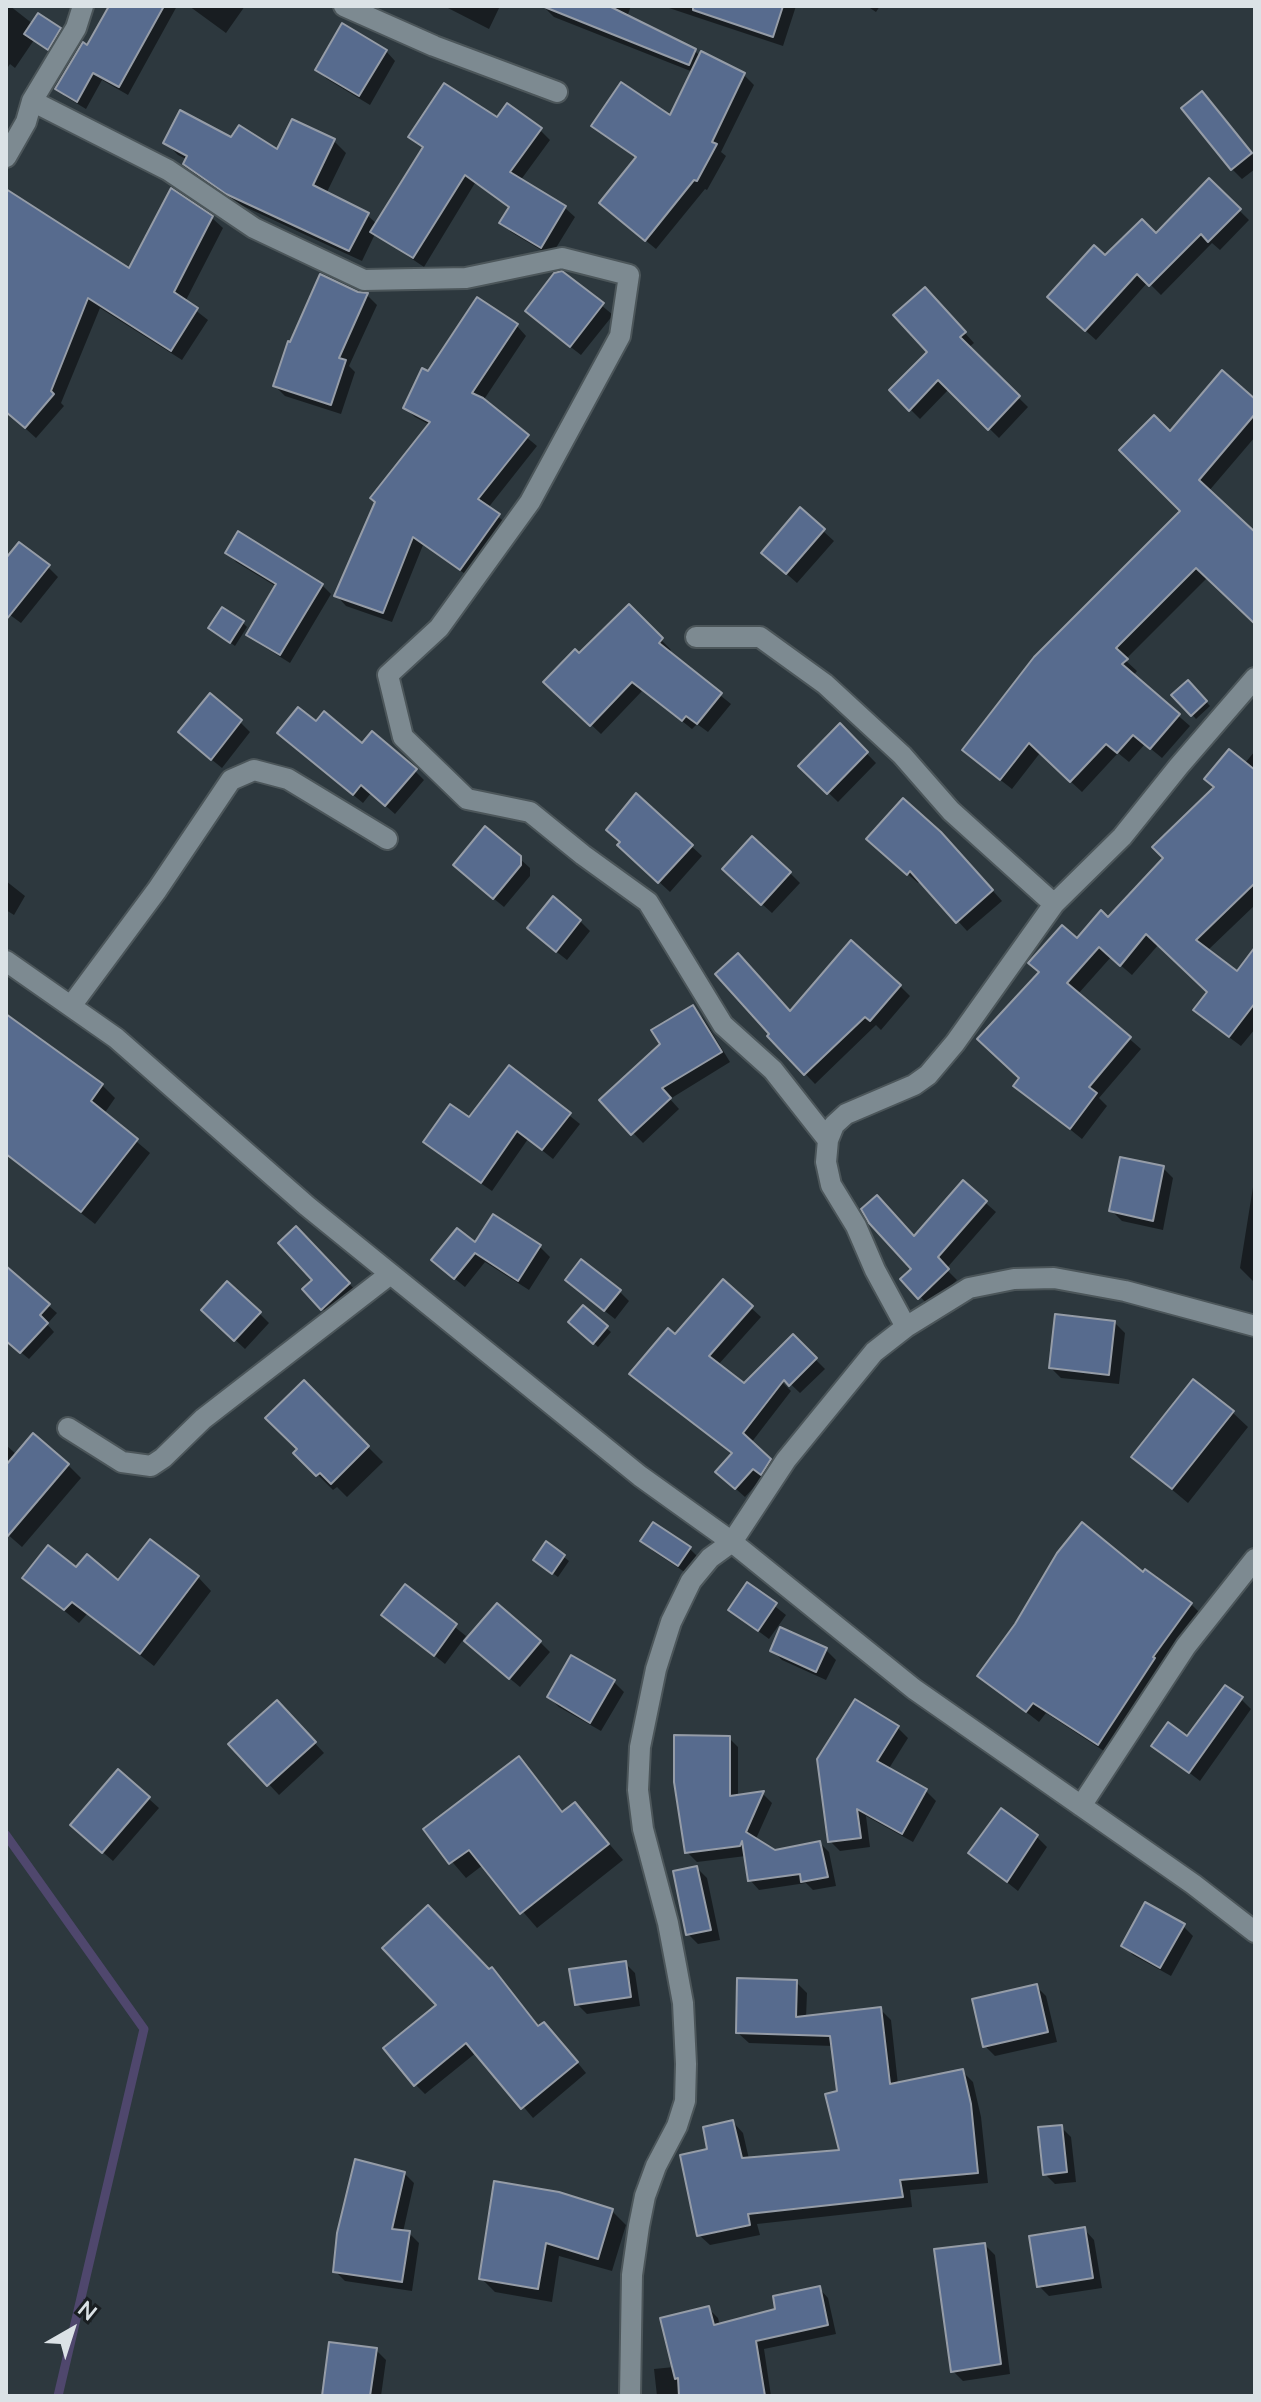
<!DOCTYPE html>
<style>
body{margin:0}
#map{position:relative;width:1261px;height:2402px;overflow:hidden;background:#2d383e;font-family:"Nunito Sans",sans-serif}
canvas{display:block}
.frame{position:absolute;inset:0;border:8px solid #dbe2e6;pointer-events:none}
.north{position:absolute;left:32px;top:2290px;width:80px;height:80px;-webkit-text-stroke:6px #191e21;paint-order:stroke;rotate:39deg;font-size:22px;font-weight:700;line-height:32px;text-align:center;color:#dbe2e6}
.north::after{content:'';display:block;margin:auto;width:28px;height:36px;background:#dbe2e6;clip-path:polygon(50% 0,100% 100%,50% 72%,0 100%)}
</style>
<div id="map">
<canvas width="1261" height="2402"></canvas>
<div class="frame"></div>
<div class="north">N</div>
</div>
<script>
const ctx = document.querySelector('canvas').getContext('2d');
ctx.lineJoin = 'round';
function fillPath(path, color) { ctx.fillStyle = color; ctx.fill(path, 'evenodd'); }
function strokePath(path, color, width, dash) { ctx.strokeStyle = color; ctx.lineWidth = width; ctx.lineCap = dash ? 'butt' : 'round'; ctx.setLineDash(dash || []); ctx.stroke(path); }
fillPath(new Path2D(`
 M6,6H10L33,24L60,29L64,34L53,53L34,40L15,68L10,64L6,70Z
 M111,6H177L128,95L102,80L86,109L66,97L57,88L88,47Z
 M189,6H245L226,33Z
 M444,6H500L489,29Z
 M631,6L627,17L695,51L701,57L744,75L754,85L721,152L726,156L707,190L705,189L656,249L612,213L637,159L594,126L670,118L693,72L554,17L544,7Z
 M663,6H796L783,46Z
 M867,6H880L876,12Z
 M386,51L395,61L370,105L327,79L317,69Z
 M1212,104L1255,158V169L1242,179L1232,169Z
 M497,120L540,130L550,140L520,181L565,208L575,217L551,256L511,232L502,222L510,208L475,183L424,267L375,234L362,261L241,205L197,176L185,164L188,160L178,155L165,142L232,140L278,152L334,141L346,153L326,194L367,215L377,224L424,149L411,137Z
 M1209,181L1249,220L1220,250L1212,243L1161,295L1148,282L1096,340L1059,307L1105,258L1156,236Z
 M6,195L130,271L212,218L223,228L185,302L208,320L182,360L100,308L61,403L64,406L36,438L6,411Z
 M564,274L613,315L581,355L537,321Z
 M358,294L367,295L377,305L349,366L355,372L341,414L285,396L275,386Z
 M934,299L974,343L968,348L1028,407L999,438L949,389L920,419L891,390L930,352Z
 M517,326L526,336L483,401L537,446L488,508L508,525L471,578L423,545L392,622L346,606L337,596L430,425L415,417L405,408L429,374Z
 M1255,401V437L1208,492L1251,531L1255,526V621L1208,577L1125,660L1137,671L1133,676L1190,726L1162,758L1145,744L1129,762L1118,753L1082,792L1040,753L1012,789L975,760L1183,511L1170,434Z
 M800,510L834,541L797,583L773,562Z
 M227,552L322,585L331,594L290,663L258,643L249,634L277,587L236,562Z
 M6,562L48,567L58,577L21,623L6,612Z
 M629,607L671,650L668,653L731,704L708,732L697,724L692,729L643,690L601,734L546,682L579,656Z
 M243,623L247,627L235,646L215,632Z
 M1188,682L1210,706L1196,719L1174,695Z
 M240,722L250,732L222,768L190,742Z
 M316,724L415,771L424,780L395,814L371,793L363,803L289,742Z
 M840,726L876,763L838,802L801,766Z
 M1255,751V905L1207,951L1237,973L1255,950V1029L1241,1046L1207,1021L1209,992L1159,944L1132,975L1111,957L1078,994L1141,1049L1099,1098L1107,1106L1082,1139L1016,1086L1078,941L1108,920L1166,858Z
 M637,796L702,856L670,892L630,855Z
 M951,844L1002,901L967,931L921,880L918,883L879,849Z
 M519,858L530,868V876L504,907L465,875Z
 M790,873L800,883L772,913L734,879Z
 M6,881L25,896L14,915L6,910Z
 M580,921L590,931L567,960L539,938Z
 M900,986L910,996L881,1030L876,1025L815,1084L769,1036L790,1013Z
 M693,1008L703,1018L730,1062L670,1099L679,1109L643,1143L602,1101L662,1044Z
 M6,1015L102,1085L115,1098L104,1114L150,1153L95,1224L6,1155Z
 M510,1068L580,1124L553,1159L528,1139L492,1191L436,1152L426,1142L469,1120Z
 M1163,1168L1173,1178L1163,1230L1122,1221L1112,1211Z
 M963,1183L996,1212L946,1269L957,1280L930,1307L903,1279L913,1269L915,1239Z
 M1253,1187H1255V1283L1240,1268Z
 M493,1217L540,1247L550,1257L529,1290L485,1262L465,1287L444,1270L475,1245Z
 M296,1228L359,1294L333,1319L304,1290L315,1280Z
 M16,1277L57,1313L47,1324L54,1332L29,1359L6,1340V1288Z
 M723,1282L761,1317L718,1365L745,1386L793,1337L825,1369L800,1393L778,1372L775,1375L791,1391L751,1443L779,1469L763,1477L745,1497L727,1481L733,1454L675,1336Z
 M577,1289L619,1291L629,1301L615,1319Z
 M583,1308L611,1332L598,1347L571,1322Z
 M259,1313L269,1323L245,1349L214,1320Z
 M1115,1323L1125,1333L1119,1384L1061,1378L1051,1368Z
 M304,1383L383,1462L347,1497L337,1487L333,1490L296,1453L300,1449Z
 M1232,1412L1248,1427L1188,1503L1133,1457Z
 M6,1445L17,1455L68,1465L81,1478L22,1547L6,1533Z
 M643,1541L690,1549L700,1559L689,1575L653,1551Z
 M547,1544L569,1561L558,1577L540,1564Z
 M76,1569L118,1583L198,1577L211,1591L154,1666L87,1614L79,1623L25,1578Z
 M1143,1575L1191,1604L1203,1616L1110,1755L1046,1713L1039,1722L980,1676Z
 M748,1585L786,1615L769,1639L730,1610Z
 M405,1587L466,1636L445,1664L384,1615Z
 M540,1642L550,1652L520,1687L477,1651Z
 M772,1650H826L836,1660L826,1680L782,1660Z
 M614,1682L624,1692L601,1731L559,1707L549,1697Z
 M1241,1699L1251,1709L1200,1781L1154,1745L1188,1739Z
 M856,1702L898,1728L908,1738L888,1770L926,1791L936,1801L913,1842L866,1816L870,1847L840,1851L830,1841Z
 M286,1712L324,1753L279,1795L231,1744Z
 M729,1738L738,1747V1797L763,1794L772,1803L755,1841L774,1852L820,1843L829,1852L836,1886L813,1890L806,1883L759,1890L750,1880L746,1856L697,1862L687,1852Z
 M519,1758L564,1813L575,1804L623,1860L537,1928L483,1865L466,1878L425,1830Z
 M119,1772L159,1808L113,1861L83,1835Z
 M1037,1837L1047,1847L1018,1891L970,1853Z
 M697,1868L707,1878L720,1940L698,1944L688,1934Z
 M1183,1926L1193,1936L1171,1976L1133,1955L1123,1945Z
 M625,1963L635,1973L640,2006L587,2014L577,2004Z
 M492,1969L539,2028L554,2034L586,2073L533,2118L477,2052L425,2094L415,2084Z
 M796,1982L807,1993L806,2018L880,2009L891,2020L898,2085L962,2071L973,2082L981,2117L988,2183L910,2190L912,2207L757,2224L760,2235L710,2245L699,2235L710,2151L733,2122L743,2133L749,2159L842,2152L839,2092L833,2046L749,2043L738,2033Z
 M1036,1986L1046,1996L1057,2042L995,2056L985,2046Z
 M1061,2127L1071,2137L1076,2182L1055,2184L1045,2174Z
 M404,2173L414,2183L403,2232L409,2233L419,2243L412,2291L345,2281L335,2271Z
 M496,2184L612,2211L626,2225L612,2271L559,2256L552,2302L495,2292L481,2278Z
 M1084,2229L1094,2240L1102,2288L1049,2296L1039,2286Z
 M985,2245L995,2255L1010,2374L963,2381L953,2371Z
 M819,2288L828,2298L836,2334L764,2349L771,2396H657L654,2369L674,2367L709,2309L718,2318L720,2326L778,2310Z
 M376,2350L386,2360L381,2396H324Z`), '#0007');
strokePath(new Path2D(`
 M6,1835L144,2029L58,2396`), '#4f476d', 9);
const building = new Path2D(`
 M109,6H164L119,87L93,73L77,102L55,89L83,42L87,45Z
 M542,6H609L696,49L689,65Z
 M693,6H783L773,37L693,10Z
 M38,13L61,28L48,50L24,34Z
 M342,23L387,50L359,96L315,70Z
 M701,51L745,73L712,142L717,144L697,181L694,180L645,241L599,203L636,157L591,126L621,82L670,115Z
 M444,83L497,117L507,103L542,128L510,172L566,206L541,248L499,223L509,207L465,175L413,258L370,232L423,147L408,137Z
 M1202,91L1252,153L1231,170L1181,108Z
 M180,110L231,137L239,125L277,149L292,119L335,139L313,185L369,213L349,251L226,194L183,164L187,156L163,143Z
 M1209,178L1241,209L1208,242L1201,234L1149,286L1137,274L1085,331L1047,297L1094,245L1105,255L1142,219L1156,233Z
 M171,188L213,216L174,292L198,308L171,351L88,298L51,391L54,394L25,428L6,412V189L129,268Z
 M562,271L604,303L570,347L525,311L554,273Z
 M320,274L358,292L368,293L339,358L346,360L331,405L273,386L288,341L290,342Z
 M925,287L966,332L960,337L1020,396L988,430L938,380L909,411L889,390L927,352L893,315Z
 M477,297L518,324L472,393L483,398L529,435L478,499L500,514L460,570L413,537L383,613L334,596L375,502L370,498L430,422L403,408L422,368L428,371Z
 M1222,370L1255,399V414L1199,480L1255,532V624L1196,568L1116,648L1128,659L1122,664L1180,714L1150,749L1133,735L1117,753L1106,744L1070,782L1029,743L1000,780L962,750L1034,657L1180,511L1119,450L1154,415L1170,431Z
 M800,507L825,529L786,574L761,553Z
 M238,531L323,584L280,655L246,635L276,584L225,553Z
 M19,542L50,565L6,620V558Z
 M629,604L663,638L659,643L722,693L697,724L686,716L682,721L632,682L590,726L543,682L575,649L579,653Z
 M222,607L244,621L230,643L208,628Z
 M1188,680L1207,701L1191,716L1171,695Z
 M210,693L242,720L211,760L178,732Z
 M298,707L316,721L324,711L362,743L372,731L417,769L385,806L361,785L353,795L277,733Z
 M840,723L868,752L827,794L798,766Z
 M1229,749L1255,770V883L1196,940L1237,971L1255,947V1003L1229,1037L1193,1010L1207,992L1146,934L1120,966L1099,947L1067,983L1131,1037L1089,1087L1097,1093L1070,1129L1013,1086L1019,1078L977,1039L1039,972L1028,963L1062,925L1077,938L1101,910L1108,917L1163,858L1152,847L1214,787L1204,779Z
 M636,793L693,845L658,883L617,845L620,842L606,830Z
 M903,798L941,832L993,890L956,923L910,871L907,875L866,839Z
 M485,826L521,856V865L493,899L453,865Z
 M752,836L791,872L761,905L722,869Z
 M553,896L581,920L556,952L527,928Z
 M851,940L901,985L870,1021L865,1017L804,1075L767,1036L769,1034L715,974L738,953L790,1011Z
 M693,1005L722,1052L662,1088L671,1098L631,1135L599,1100L660,1044L651,1030Z
 M6,1014L103,1084L91,1101L138,1139L81,1212L6,1154Z
 M509,1065L571,1113L542,1150L517,1131L481,1183L423,1142L450,1104L469,1117Z
 M1120,1157L1164,1166L1153,1221L1109,1211Z
 M963,1180L987,1201L938,1257L949,1269L918,1299L900,1279L911,1269L869,1223L861,1209L877,1195L914,1236Z
 M493,1214L541,1245L518,1281L475,1253L454,1279L431,1260L457,1228L475,1242Z
 M296,1226L350,1283L321,1310L302,1289L312,1280L278,1243Z
 M581,1259L621,1290L604,1311L565,1280Z
 M6,1266L50,1304L40,1315L48,1323L20,1353L6,1341Z
 M723,1279L753,1306L709,1356L744,1383L793,1334L817,1358L789,1386L784,1380L743,1433L771,1459L761,1475L753,1469L735,1489L715,1472L732,1453L629,1374L668,1328L675,1334Z
 M227,1281L261,1312L234,1341L201,1310Z
 M583,1305L608,1326L593,1344L568,1322Z
 M1055,1314L1115,1321L1109,1375L1049,1368Z
 M1193,1379L1234,1411L1172,1489L1131,1457Z
 M304,1380L369,1446L331,1484L320,1473L316,1476L293,1453L297,1449L265,1418Z
 M33,1433L69,1464L6,1538V1465Z
 M653,1522L691,1547L678,1566L640,1541Z
 M1082,1522L1143,1572L1145,1569L1192,1603L1153,1657L1155,1658L1098,1745L1033,1703L1026,1712L977,1676L1015,1624L1057,1553Z
 M150,1539L199,1576L140,1654L72,1602L64,1610L22,1578L48,1545L76,1567L87,1554L118,1580Z
 M546,1541L565,1555L552,1574L533,1560Z
 M747,1582L777,1603L758,1631L728,1610Z
 M405,1584L457,1624L434,1656L381,1615Z
 M497,1603L541,1641L509,1679L464,1641Z
 M780,1627L827,1648L816,1672L770,1651Z
 M571,1655L615,1680L590,1723L547,1697Z
 M1225,1685L1243,1697L1189,1773L1151,1746L1168,1722L1187,1736Z
 M855,1699L899,1726L877,1761L927,1789L902,1834L857,1809L861,1838L828,1842L817,1759Z
 M277,1700L316,1742L267,1786L228,1744Z
 M674,1735L730,1736V1796L764,1791L746,1832L775,1850L820,1841L828,1877L801,1882L800,1874L748,1881L742,1841L740,1846L685,1853L674,1782Z
 M519,1756L562,1812L575,1802L609,1844L520,1914L469,1850L449,1864L423,1829Z
 M118,1769L150,1797L102,1853L70,1825Z
 M1001,1808L1038,1835L1007,1882L968,1853Z
 M697,1866L711,1930L686,1935L673,1871Z
 M1145,1902L1185,1924L1160,1968L1121,1946Z
 M428,1905L489,1969L492,1967L538,2026L544,2022L578,2062L521,2109L466,2043L414,2086L383,2048L436,2005L382,1948Z
 M626,1961L631,1997L575,2005L569,1969Z
 M737,1978L797,1980L796,2017L881,2007L890,2084L963,2069L971,2104L978,2173L900,2180L903,2197L748,2214L750,2225L697,2236L680,2155L707,2149L703,2127L733,2120L742,2158L839,2150L825,2094L837,2091L830,2036L736,2033Z
 M1037,1984L1048,2032L983,2047L972,1999Z
 M1062,2125L1067,2172L1043,2175L1038,2127Z
 M355,2159L405,2172L392,2229L410,2231L402,2282L333,2272L337,2233Z
 M494,2181L559,2192L613,2209L598,2259L546,2243L538,2289L479,2279Z
 M1085,2227L1093,2278L1037,2287L1029,2236Z
 M985,2243L1001,2364L951,2372L934,2249Z
 M820,2286L828,2325L756,2341L765,2396H679L678,2378L675,2379L660,2318L709,2306L714,2325L775,2309L773,2296Z
 M329,2342L377,2348L370,2396H322Z`);
fillPath(building, '#576b8e');
strokePath(building, '#959ca7', 2);
const street = new Path2D(`
 M344,6L434,46L557,92
 M32,101L168,170L254,228L364,280L466,278L562,258L629,275L620,336L530,502L439,628L388,675L403,737L467,799L530,812L583,855L648,902L723,1025L773,1070L828,1140
 M6,157L26,122L32,101L76,28L83,6
 M696,637H760L825,684L902,755L951,811L1054,904
 M6,961L116,1038L307,1206L640,1476L732,1542L914,1689L1193,1884L1255,1932
 M71,1006L157,890L231,780L254,770L288,779L387,839
 M906,1327L875,1270L856,1226L831,1185L826,1162L828,1140L834,1125L846,1114L914,1085L928,1075L955,1043L1054,904L1122,837L1179,766L1255,678
 M68,1428L122,1462L151,1466L163,1458L203,1419L389,1275
 M1081,1806L1186,1646L1255,1559
 M630,2396L632,2275L639,2226L645,2196L656,2166L677,2126L685,2101L686,2064L683,2003L676,1965L668,1923L643,1829L638,1790L640,1747L656,1669L671,1622L691,1581L710,1558L732,1542L786,1460L874,1352L906,1327L969,1288L1014,1279L1054,1278L1125,1291L1255,1326`);
strokePath(street, '#4c565a', 24);
strokePath(street, '#7d8a91', 20);
</script>
